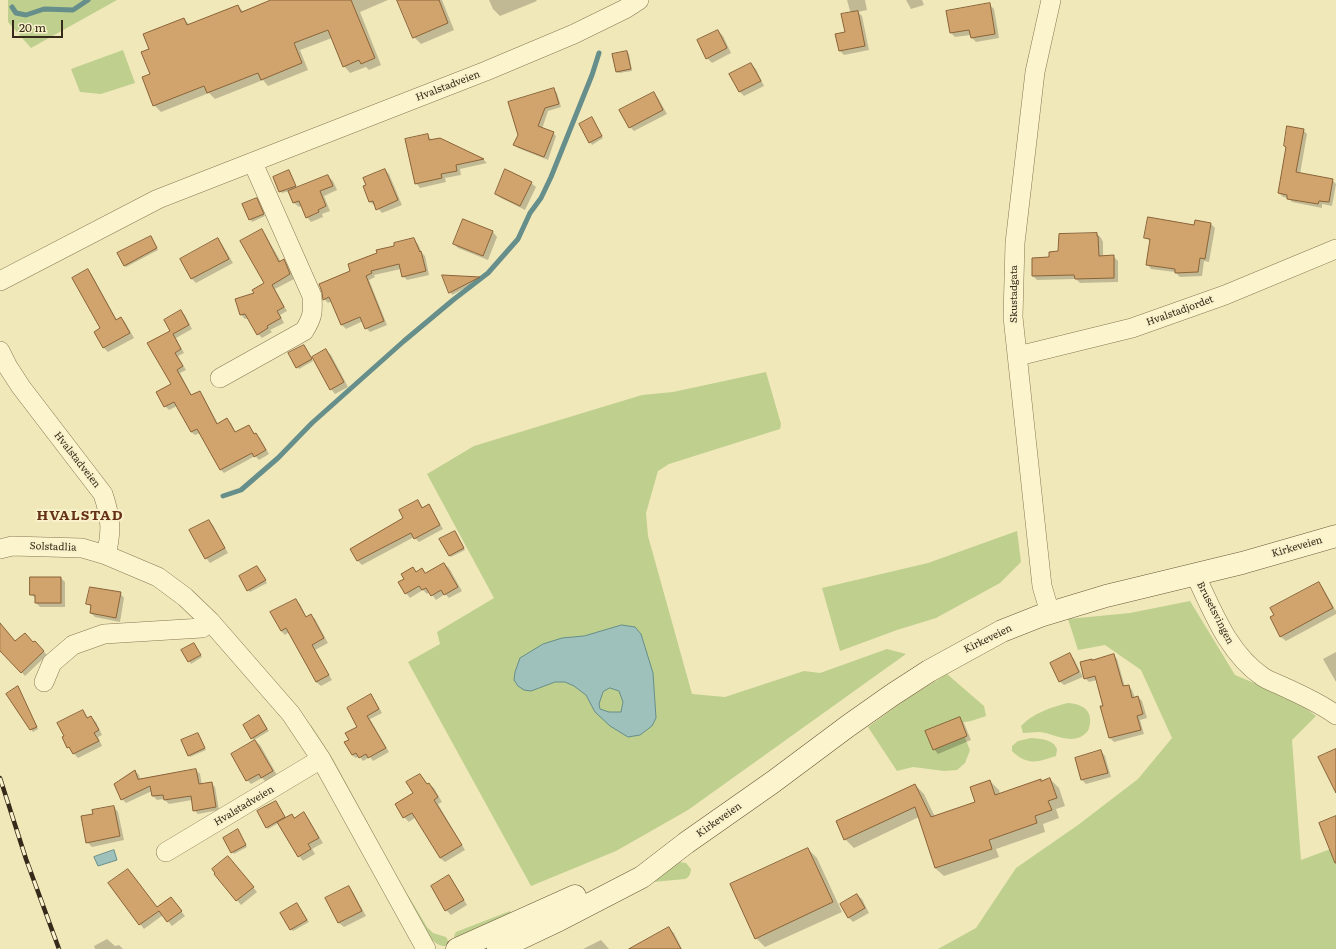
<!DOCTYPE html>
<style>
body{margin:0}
#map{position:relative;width:1336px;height:949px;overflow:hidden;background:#f1e8ba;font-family:Literata,serif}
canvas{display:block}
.scale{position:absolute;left:12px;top:20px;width:51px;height:18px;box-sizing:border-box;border:2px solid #362b1a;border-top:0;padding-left:5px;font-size:12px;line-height:14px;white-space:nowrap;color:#362b1a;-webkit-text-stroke:3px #f8f1ca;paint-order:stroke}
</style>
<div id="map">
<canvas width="1336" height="949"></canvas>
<div class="scale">20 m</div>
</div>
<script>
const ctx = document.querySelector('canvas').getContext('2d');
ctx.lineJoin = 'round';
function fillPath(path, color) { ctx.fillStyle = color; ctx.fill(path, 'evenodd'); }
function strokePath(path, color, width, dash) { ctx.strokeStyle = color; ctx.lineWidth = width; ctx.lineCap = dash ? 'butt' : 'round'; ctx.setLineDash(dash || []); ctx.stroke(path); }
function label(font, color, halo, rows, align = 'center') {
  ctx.font = font + ' Literata,serif'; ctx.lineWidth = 4; ctx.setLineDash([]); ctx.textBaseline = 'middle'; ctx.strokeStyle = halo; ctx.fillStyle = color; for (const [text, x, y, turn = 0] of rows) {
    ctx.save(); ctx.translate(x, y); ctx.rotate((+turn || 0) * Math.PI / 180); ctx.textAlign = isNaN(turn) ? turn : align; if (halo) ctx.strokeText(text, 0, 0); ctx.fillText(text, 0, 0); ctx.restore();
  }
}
fillPath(new Path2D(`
 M8,0H117L31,48L8,22Z
 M123,50L135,83L101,94L80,92L71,69Z
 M766,372L781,424L780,429L669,464L658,471L646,513L648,536L692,694L725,697L804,671L820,673L887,649L906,654L688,810L616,851L531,886L408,662L440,644L437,632L494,598L427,474L474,446L642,395L673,392Z
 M1017,531L1021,562L1000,583L936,618L897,630L840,651L822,588L928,563Z
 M1190,601L1235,675L1295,700L1316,716L1292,740L1301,860L1336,847V949H938L976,928L1016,868L1078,825L1138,779L1172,738L1141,670L1105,645L1078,650L1068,619L1130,613Z
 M947,674L984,706L986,716L971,721L959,723L970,750L965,763L957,770L944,771L913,767L897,771L868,727L905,700Z
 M1068,703C1081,704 1092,709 1090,724C1089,727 1089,730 1087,732C1073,747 1054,733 1039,732C1033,732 1028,733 1023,733L1021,726C1033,713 1052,707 1068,703Z
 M311,725L333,759L396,875L427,927L433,933L446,937L451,946C438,948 433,941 425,932L310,728Z
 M1031,738C1041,739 1053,739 1057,749L1056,756C1038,762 1027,766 1012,751V746L1018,741Z
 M679,862L686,863L691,869C690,874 690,877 685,879L653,882Z
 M510,911L511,913L457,944L454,936L456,932Z`), '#becf8e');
const water = new Path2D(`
 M622,625L635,627L641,634L653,673L656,718L652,726L640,735L628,737L610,726L595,712L586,695L574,686L565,682H555L531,691L524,690L518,686L514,680L515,672L520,658L543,644L562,638L584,636ZM610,688L619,691L623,702L621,712H609L600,709L599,704L603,692Z
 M114,850L117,860L98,866L94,857Z`);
fillPath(water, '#9fc1bb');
strokePath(water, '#668e8a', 1);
fillPath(new Path2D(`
 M274,0H388L360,12L381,65L369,70L366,67L350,73L344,66L332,38L300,50L308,70L268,86L263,80L215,99L209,93L161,112L154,105L150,50L184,19L190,25L238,6L244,12Z
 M398,0H442L454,30L421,44L414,37Z
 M489,0H536L537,1L500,16L493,9Z
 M847,0H865L867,10L858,12L862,16L869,50L844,55L840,51L851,13L850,11Z
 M906,0H922L924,5L911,9Z
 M989,4L994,9L999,38L976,42L972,38L971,35L955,37L951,33L947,12Z
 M718,31L723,36L731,53L712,63L707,58L699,41Z
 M627,52L629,54L632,71L619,73L617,72Z
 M751,64L756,69L764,86L744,96L740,92L731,75Z
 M553,89L557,93L561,107L548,111L542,129L553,133L556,136L548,160L518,148L514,145Z
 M654,94L658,98L667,114L634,131L630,127Z
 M592,118L603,138L592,145L580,124Z
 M1303,130L1307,134L1300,174L1332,180L1336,184L1332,206L1322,204V208L1292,202L1288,198L1283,197L1279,193L1287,148L1285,146Z
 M427,135L432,140L440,139L484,160L487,163L460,169L461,175L445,178L446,182L420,188L416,183Z
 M385,170L389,174L402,205L382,213L376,206H375L370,202L367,185Z
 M289,171L297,189L328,176L333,181L337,190L324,196L330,211L322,214L323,217L311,222L307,217L302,206L299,207L294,203L289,191L282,193L280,191Z
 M531,183L536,187L525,210L501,198L496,194Z
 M258,201L265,216L252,222L243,205Z
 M464,221L493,232L497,237L488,260L458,248L454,244Z
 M1211,224L1215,228L1209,262L1204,261L1202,276L1180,277L1175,272L1151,269L1147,264L1151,242L1145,237Z
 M261,230L265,234L281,262L283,260L287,264L294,279L275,289L287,311L280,315L284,323L270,330L272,332L262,338L258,334L249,318L245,319L241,315L236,300L255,294L265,284Z
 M1097,234L1101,238L1103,242V257L1113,256L1118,261V282L1080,283L1076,279L1037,280L1033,276L1050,257Z
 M151,237L158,250L126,267L124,265Z
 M218,240L222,244L233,263L196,283L192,279L182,260Z
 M414,240L418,244L422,253L425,256L429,275L407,280L403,276L401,269L374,275L375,277L369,280L387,325L370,332L366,328L363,321L346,329L342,325L332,301L328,303L324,299L352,272L396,246Z
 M88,270L92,275L117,320L121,318L125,322L134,338L108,352L103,347L101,329Z
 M444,276L480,278L481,279L452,295Z
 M181,311L185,315L192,329L176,338L184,353L178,356L186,370L180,373L192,396L199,392L203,396L218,424L227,419L231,423L236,433L249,426L255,434L260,438L269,454L259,460L255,456L224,473L220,469L200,433L195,435L191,432L177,406L169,410L165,406L172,385L171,331Z
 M305,348L313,361L299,369L297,367Z
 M326,350L331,355L348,387L335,394L331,389Z
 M418,501L423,508L428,506L432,510L443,529L419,542L414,537L362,565L358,561L351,549L404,518Z
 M209,521L213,525L228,553L210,563L206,558Z
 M456,534L465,550L451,557L449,555Z
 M444,564L449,568L462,591L449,598L445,594L436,600L430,592L427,594L423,590L410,598L406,593L405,579L413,568L417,572L422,570L426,574Z
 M257,567L267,583L250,592L248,590Z
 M61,578L65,582V607H40L36,603V599L31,594Z
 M1319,583L1323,588L1336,611V614L1286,641L1281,637L1271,618Z
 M120,593L124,598L120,622L95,617L91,613L92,608L88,604Z
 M295,600L300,604L307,618L311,615L315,619L328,643L315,650L332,680L321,686L316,682L289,632L285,635L281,631Z
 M0,634L15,642L34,644L35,642L47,655L25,676L0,649Z
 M196,646L202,657L191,664L183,650Z
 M1336,652V682L1323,659Z
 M1070,654L1074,659L1083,677L1064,685L1059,681Z
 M1113,655L1117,659L1125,687L1129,686L1132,690L1135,698L1138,697L1142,701L1147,718L1140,720L1144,734L1114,742L1110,738L1101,707L1104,706L1097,680L1089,682L1085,678L1092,660L1093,661Z
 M18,687L38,729L33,732L7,695Z
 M371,695L374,699L382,713L370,719L389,752L373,761L370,757L363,761L359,756L356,758L352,755L346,743L350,740L359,727Z
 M83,711L89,719L91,717L96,722L102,735L98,737L102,746L78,758L68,747Z
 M261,718L269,731L254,740L260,745L277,775L266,782L262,778L251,784L247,780L255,741L252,738L244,725Z
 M960,719L964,723L971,740L938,754L934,749Z
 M199,736L206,750L190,757L189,755Z
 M1101,751L1105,756L1111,777L1086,784L1082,780L1076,759Z
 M196,770L200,774L202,785L211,783L215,787L219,810L198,814L194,810L192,800L169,804L164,799L157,800L153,796L152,791L126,803L122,799L135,771L139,775L140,779Z
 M420,775L428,785L429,784L434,788L442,802L438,804L465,850L445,862L440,858L416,817L409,822L404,817L396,804L414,793Z
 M1050,779L1059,788L1065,806L1056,809L1059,818L1043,824L1045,832L996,849L999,857L944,876L935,868L919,817L854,848L845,839L837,822L915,785L924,794L935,817L977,802L990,781L999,790L1000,794L1040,780L1042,782Z
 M276,802L286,818L292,815L295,818L304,813L308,818L323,843L312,849L315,854L303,861L299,856L279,823L268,829L267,827Z
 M114,807L118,812L124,840L92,847L87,842L94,815Z
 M239,832L247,847L234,854L224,838Z
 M808,849L817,858L842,912L765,947L756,938Z
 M232,861L257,892L241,905L215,874Z
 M128,870L157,908L171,898L185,916L172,926L163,915L144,929L109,884Z
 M449,877L453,881L467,905L451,915L446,910Z
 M349,887L353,892L366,916L344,927L339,923L327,899Z
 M857,895L862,899L869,913L853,922L849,918Z
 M297,904L309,922L293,931L291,929Z
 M669,928L674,933L682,949H644Z
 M107,939L115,946L119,945L123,949H95L94,946Z
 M601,940L609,949H583Z`), '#0003');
strokePath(new Path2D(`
 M12,7L16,13L26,15L44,9L73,10L88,0
 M223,496L241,490L278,458L312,423L404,341L453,300L488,273L518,239L530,213L541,198L551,177L592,75L599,53`), '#668e8a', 5);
const building = new Path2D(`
 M271,0H351L375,58L361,64L359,60L343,67L328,30L294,43L302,63L261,80L258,73L207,93L204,86L153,106L142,77L150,74L141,52L149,49L143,34L184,18L187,25L238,5L241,12Z
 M397,0H439L448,23L413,38Z
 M990,3L995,34L971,38L969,30L950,33L946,11Z
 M858,11L865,46L839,51L835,34L845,32L841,14Z
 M718,30L727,48L706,59L697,40Z
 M627,51L631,69L616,72L612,54Z
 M751,63L761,81L739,92L729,74Z
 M554,88L559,104L545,108L538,126L554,132L544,157L513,145L518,135L508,102Z
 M654,92L663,110L629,128L619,110Z
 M592,117L602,136L589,143L579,124Z
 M1287,126L1304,129L1296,172L1333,179L1329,202L1319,201L1318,204L1287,199V195L1278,193L1286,147L1284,146Z
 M428,134L429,140L440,138L484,159L456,165L457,171L441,174L442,178L415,184L405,139Z
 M385,169L398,200L376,210L373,201L369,202L363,186L366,185L363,178Z
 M505,169L532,182L520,206L495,194Z
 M289,170L296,186L279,192L273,177Z
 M328,175L333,186L320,191L326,206L318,210L319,212L306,218L299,201L293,203L288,191Z
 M257,198L264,214L249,220L242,204Z
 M1148,217L1194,225L1195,220L1211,223L1205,259L1200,258L1198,272L1175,273V269L1146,265L1150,239L1144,238Z
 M463,219L493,231L483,256L453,244Z
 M262,229L279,262L284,259L290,274L272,285L284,307L277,311L281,318L267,326L268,328L257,335L245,314L240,315L235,299L254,293L252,290L264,283L240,241Z
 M1097,233V236H1098L1099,256L1114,255V278L1075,279L1074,275L1032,276V258L1049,257V252L1058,251L1059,234Z
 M151,236L157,248L124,266L117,253Z
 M218,238L229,259L191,279L180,259Z
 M414,238L420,252L421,251L426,271L402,277L399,264L371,271L372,273L366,276L384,321L365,329L360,317L341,325L329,297L323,300L322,292L319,284L350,271L348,264L377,253L376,250L394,246V243Z
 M88,269L116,320L121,317L130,333L103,348L94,332L100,328L72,278Z
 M442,275L480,277L449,293Z
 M181,310L189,325L173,334L181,349L175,353L183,366L177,370L191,395L200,391L217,424L227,418L235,432L249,425L254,434L256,433L266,450L254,457L252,453L220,470L197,429L191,432L174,402L164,407L156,392L171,384L147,343L170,331L164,320Z
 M304,345L312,359L296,368L288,353Z
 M326,349L344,382L330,390L312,357Z
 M418,500L422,508L429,504L440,525L414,539L411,533L357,561L350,549L403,518L399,510Z
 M209,520L225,548L205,559L189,530Z
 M455,531L464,548L449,556L439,539Z
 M444,563L458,587L444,595L441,590L431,596L426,588L422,590L419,586L405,594L398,582L404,579L401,574L413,567L416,572L422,568L425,573Z
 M257,566L266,580L247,591L239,576Z
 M30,577H61V603H35V595H30Z
 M1319,582L1333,608L1280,637L1270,617L1274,615L1270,608Z
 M90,587L121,592L116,618L90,613L91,605L86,604Z
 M296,599L306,617L311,614L324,638L312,645L329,675L316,682L286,628L281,631L270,612Z
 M0,623L15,641L25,633L33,642L35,641L44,651L21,673L0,651Z
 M194,643L201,655L188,662L181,650Z
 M1070,653L1079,672L1059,682L1050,663Z
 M1114,654L1123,686L1129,685L1132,698L1138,696L1143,714L1137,716L1141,730L1109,738L1100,706H1103L1095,676L1084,679L1080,662L1092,659V660Z
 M18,686L37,727L30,730L6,694Z
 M371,694L379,709L367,716L386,748L368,758L366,754L359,758L356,753L352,755L344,742L349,740L345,733L357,727L347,708Z
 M83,710L87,718L91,716L99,730L94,733L99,741L73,754L69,747L67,748L62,737L64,736L57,723Z
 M259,715L267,729L251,739L243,725Z
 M960,717L967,736L933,750L925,731Z
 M198,733L205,748L188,756L181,740Z
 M255,740L273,771L261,778L259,774L246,781L231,754Z
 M1336,749V793L1318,757Z
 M1101,750L1108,773L1081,780L1075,758Z
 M196,769L199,784L212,782L216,807L193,811L191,796L164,800L163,795L152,796L150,786L121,800L114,784L135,770L138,779Z
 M420,774L427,784L429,783L438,797L434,800L462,845L440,858L412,813L403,818L395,804L413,793L406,782Z
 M1050,778L1057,798L1048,801L1052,810L1035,816L1037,823L989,840L992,849L935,868L915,807L844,840L836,821L915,784L931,817L975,802L970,787L990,780L995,795L1041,779V781Z
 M276,801L285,817L266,828L257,811Z
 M114,806L120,836L86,843L81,816L93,814L92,810Z
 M304,812L319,838L308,844L311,849L298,857L277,822L292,814L294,818Z
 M1336,816V863H1335L1319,823Z
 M238,829L246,845L231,853L223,838Z
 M808,848L833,902L755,939L730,884Z
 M228,856L254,887L236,901L214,874L215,873L212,869Z
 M128,869L157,907L171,897L182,911L167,922L159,911L139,925L108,883Z
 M449,875L464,900L445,911L431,886Z
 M349,886L362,911L338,923L325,898Z
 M857,894L865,908L848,918L840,904Z
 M297,903L307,920L290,930L280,913Z
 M669,927L681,949H629Z`);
fillPath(building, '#d2a46d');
strokePath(building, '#896338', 1);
const minor = new Path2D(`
 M0,281L158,199L486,71L574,34L625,9L639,0
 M0,351L8,367L21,387L103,494C111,518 112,531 106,555
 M1018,356L1132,328L1225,295L1336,249
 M220,378L304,331C313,317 313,312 312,296L253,163
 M0,549L12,546L82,548L106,555L158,577L185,597L210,621L291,714L321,759L426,949
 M1195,574C1213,612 1228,653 1263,677C1269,681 1276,683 1282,686C1301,695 1320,703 1336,715
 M1050,613L1042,586L1013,317L1015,243L1035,72L1051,0
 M44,682L52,663L73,645L104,634L202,628L210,621
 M166,852L321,759`);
const secondary = new Path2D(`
 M457,949L575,896
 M498,949L559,920L642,877L686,843L773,782L848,726L892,695L929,671L1002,631L1040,616L1106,596L1242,563L1336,536`);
strokePath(minor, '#887753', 20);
strokePath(secondary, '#6a5737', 23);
strokePath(minor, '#fbf4cd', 19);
strokePath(secondary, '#fbf4cd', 22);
const rail = new Path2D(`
 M0,778L26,859L59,949`);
strokePath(rail, '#362b1a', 4.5);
strokePath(rail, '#f8f1ca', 3, [9]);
label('10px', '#362b1a', '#f8f1ca', [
 ["Hvalstadveien",448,86,-21],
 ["Skustadgata",1014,294,-90],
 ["Hvalstadjordet",1180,311,-20],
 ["Hvalstadveien",77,460,52],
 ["Solstadlia",53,547,2],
 ["Kirkeveien",1297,547,-16],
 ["Brusetsvingen",1215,613,63],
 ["Kirkeveien",988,639,-26],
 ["Hvalstadveien",244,806,-31],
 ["Kirkeveien",719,820,-35]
]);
ctx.letterSpacing = '1px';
label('bold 14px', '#663116', '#f8f1ca', [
 ["HVALSTAD",80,516]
]);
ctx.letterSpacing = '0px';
</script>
